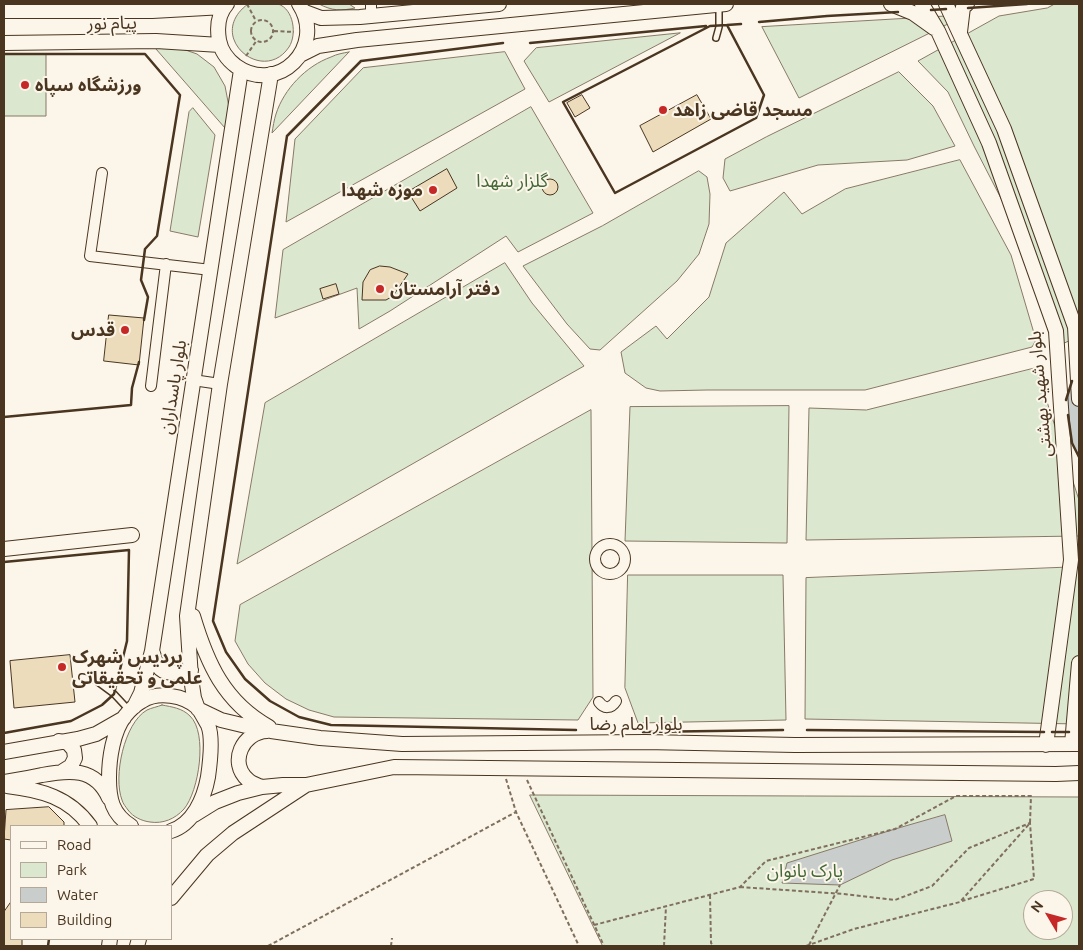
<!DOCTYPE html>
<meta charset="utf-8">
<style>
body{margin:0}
#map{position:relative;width:1083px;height:950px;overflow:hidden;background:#fbf6e9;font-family:Ubuntu,sans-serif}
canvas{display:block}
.frame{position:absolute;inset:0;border:5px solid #4a3520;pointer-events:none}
.legend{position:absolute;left:10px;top:825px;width:162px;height:115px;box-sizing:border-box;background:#fbf6e9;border:1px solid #b4a999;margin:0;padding:6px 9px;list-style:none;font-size:15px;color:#4a3520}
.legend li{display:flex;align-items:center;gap:10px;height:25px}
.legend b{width:25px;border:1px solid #b4a999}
.north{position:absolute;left:1023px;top:890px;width:50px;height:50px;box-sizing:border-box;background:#fbf6e9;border:1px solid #b4a999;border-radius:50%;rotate:307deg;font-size:14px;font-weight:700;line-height:20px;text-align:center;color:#4a3520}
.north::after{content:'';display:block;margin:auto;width:18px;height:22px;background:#c62828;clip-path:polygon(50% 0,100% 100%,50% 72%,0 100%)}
</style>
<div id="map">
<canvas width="1083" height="950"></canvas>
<div class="frame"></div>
<ul class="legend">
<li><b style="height:6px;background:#fbf6e9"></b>Road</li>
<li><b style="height:14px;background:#dce7d0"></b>Park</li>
<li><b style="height:14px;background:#c9cecd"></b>Water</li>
<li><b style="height:14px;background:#ecdcbc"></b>Building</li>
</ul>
<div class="north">N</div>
</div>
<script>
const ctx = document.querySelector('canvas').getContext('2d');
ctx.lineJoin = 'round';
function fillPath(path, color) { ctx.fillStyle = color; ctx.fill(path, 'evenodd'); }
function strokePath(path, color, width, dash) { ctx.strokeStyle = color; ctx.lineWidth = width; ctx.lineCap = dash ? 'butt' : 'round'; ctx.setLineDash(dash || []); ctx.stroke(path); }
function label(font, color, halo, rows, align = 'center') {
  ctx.font = font + ' Ubuntu,"Noto Sans Arabic",sans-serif'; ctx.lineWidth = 4; ctx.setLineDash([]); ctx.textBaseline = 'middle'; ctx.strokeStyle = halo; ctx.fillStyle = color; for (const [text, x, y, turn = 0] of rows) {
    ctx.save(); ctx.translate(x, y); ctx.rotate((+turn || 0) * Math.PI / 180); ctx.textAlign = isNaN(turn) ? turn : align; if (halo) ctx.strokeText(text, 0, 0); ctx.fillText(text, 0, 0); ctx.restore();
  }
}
const green = new Path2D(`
 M248,4C254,4 274,2 278,4C294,9 297,35 289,47C263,86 204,36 248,4Z
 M319,4H349L355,8C341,11 332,11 319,4Z
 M1055,4H1079V328L1075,338L1058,346L1026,247L974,146L948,92L918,61L999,16L1047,8Z
 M966,15L799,98L762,27Z
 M680,33L549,102L524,61L536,48Z
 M177,47L197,54L214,67L225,86L229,107L225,128L156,49Z
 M349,52L272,133C273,127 274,120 276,114C284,89 306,66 331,57C337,54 343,53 349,52Z
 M505,52L525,89L286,222L295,139L363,68Z
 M4,54H46V116H4Z
 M899,72L933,106L955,146L907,160L818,165L730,191L723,178L725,159L766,137Z
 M531,107L593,213L518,252L506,236L390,311L359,329L357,288L275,318L283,250Z
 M193,108L215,135L198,237L170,231L189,112Z
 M960,160L1011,255L1036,340L1032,347L865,390H707L660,391L646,388L625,373L621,352L656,326L667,339L709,297L726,243L784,192L802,214L845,189Z
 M699,171L707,177L710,194L709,224L699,254L677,281L600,350L590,349L567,324L523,266L602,226Z
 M505,263L532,303L584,366L237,564L265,403Z
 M1036,368L1079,500V536L806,540L809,408L866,410Z
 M789,406L787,543L625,541L630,407Z
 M591,410L593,697L578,720L334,717L309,710L286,699L265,683L248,664L235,641L240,605Z
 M1079,567V724L805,719L806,578Z
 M628,575H783L786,720L638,723L625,688Z
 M162,705C172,707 182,708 190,716C208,733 199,791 184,809C175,819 163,824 150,822C142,821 133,817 128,810C126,807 123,804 122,800C113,777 124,723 147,710C151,708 157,707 162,705Z
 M530,795L1079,797V946H603ZM1033,900H1063V930H1033Z`);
fillPath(green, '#dce7d0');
strokePath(green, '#887966', 1);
const water = new Path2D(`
 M1079,362V457L1072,443L1066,399Z
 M945,815L952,841L892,860L840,885L782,883L787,863L895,829Z`);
fillPath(water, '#c9cecd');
strokePath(water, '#887966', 1);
const building = new Path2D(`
 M582,95L590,108L575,117L567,103Z
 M697,95L711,119L653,152L640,126Z
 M447,169L457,188L420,211L408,192Z
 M542 187a8 8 0 1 1 16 0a8 8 0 1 1-16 0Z
 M380,266L390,267L408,274L393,296L386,300H362L363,282L370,270Z
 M336,284L339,294L323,299L320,289Z
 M109,315L144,318L139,365L104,361Z
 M70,655L75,702L14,708L10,661Z
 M49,807L64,822V826H11V840L4,839L6,810Z
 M11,902V939H22V946H4V912Z`);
fillPath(building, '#ecdcbc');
strokePath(building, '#4a3520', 1);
const lane = new Path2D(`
 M716,38L719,27V5
 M82,677L95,680L114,694L128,709`);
const street = new Path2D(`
 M371,4V16
 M102,173L90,256L211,270
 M193,380L220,384
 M151,386L166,264
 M595 559a15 15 0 1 1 30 0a15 15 0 1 1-30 0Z
 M599,702C604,709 611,709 616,701`);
const secondary = new Path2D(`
 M227,4C218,14 217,28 219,40C221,51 228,60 236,66C278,96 327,47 299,4
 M891,4L913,13L934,28
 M922,4L938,31L989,143L1056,331L1071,560L1046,745
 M946,4L1004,129L1075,327L1079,399
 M4,11H152L224,7
 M305,12L321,18L360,17L499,4
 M960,32L963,7L967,4
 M4,43L156,41L220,45
 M302,54L318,46L357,40L726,4
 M271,74L220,384L187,616L191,678L194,698L198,709L221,720L246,726L271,731L320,738L402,744L645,742L795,745L1079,744
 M4,549L132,535
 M193,616C207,663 224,702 269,727
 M152,651C154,655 155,662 158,666C165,677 181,672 191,670
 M134,707L141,693L152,651L241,70
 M59,741L68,743L74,750L75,758L71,766L63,771
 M1072,744L1079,663
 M4,752L78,739L96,734L124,718
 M4,782C16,780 29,778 42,775C69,770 95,767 109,798
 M7,786C41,790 69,797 90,826
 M262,787C257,785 252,784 248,780C228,762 243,732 267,731
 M194,815L215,802L238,793L262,787L283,785H306L394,767L1056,774L1079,773
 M131,826C112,814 109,799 109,778C109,759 113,731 125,716C129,711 136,704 142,701C158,691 184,695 198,708C201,712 205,720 208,725C213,737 210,763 208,777C204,799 193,824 171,831
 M171,898L207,855L233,833L306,785
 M109,946L110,939
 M137,946L139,939`);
strokePath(lane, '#4a3520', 8);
strokePath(street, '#4a3520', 12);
strokePath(secondary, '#4a3520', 16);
strokePath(new Path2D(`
 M247,4L256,21
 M251 31a11 11 0 1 1 22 0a11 11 0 1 1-22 0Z
 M274,31L294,32
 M246,56L257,40
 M506,779L516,812L579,946
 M527,780L604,946
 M740,887L844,894L895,900L932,886L969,848L1030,823L1034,879L962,901
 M710,895L711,943L714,946
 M594,925L740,887L766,861L895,829L956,796H1031L1030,823L960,902L854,929L806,946
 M809,945L840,885
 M268,946L516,812
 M391,946L392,938
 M664,946L666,906`), '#7f6f5c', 2, [4, 2.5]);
strokePath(lane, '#fbf6e9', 5);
strokePath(street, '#fbf6e9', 10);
strokePath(secondary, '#fbf6e9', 14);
strokePath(new Path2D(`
 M968,8L1027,4
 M931,10L946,9
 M759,22L827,16L898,12
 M727,25L764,95L756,118L615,193L563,102L710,26Z
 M727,25L741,24
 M503,43L361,61L287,136L213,621L226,652L245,679L270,701L299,717L331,725L576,730
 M530,43L706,26
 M4,54H145L180,95L157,236L145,249L141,280L148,297L144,320
 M1066,400L1072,381
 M1068,415L1072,443L1079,457
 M4,417L131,405L132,388L139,362
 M4,562L129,550L127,641L114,694L102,705L71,721L4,733
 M807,730L1044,732
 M643,732L783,730
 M1052,732H1069
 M48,946L49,939`), '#4a3520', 2.5);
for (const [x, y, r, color] of [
 [25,85,5,"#c62828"],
 [663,110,5,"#c62828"],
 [433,190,5,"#c62828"],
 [380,289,5,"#c62828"],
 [125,330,5,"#c62828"],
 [62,667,5,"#c62828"]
]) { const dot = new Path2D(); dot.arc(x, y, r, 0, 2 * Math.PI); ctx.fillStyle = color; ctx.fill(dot); strokePath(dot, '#fbf6e9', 2); }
label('18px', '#4a3520', '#fbf6e9', [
 ["پیام نور",112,23,-1],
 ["بلوار پاسداران",173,387,-81],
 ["بلوار شهید بهشتی",1040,394,-95],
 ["بلوار امام رضا",636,724]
]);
label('bold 18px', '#4a3520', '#fbf6e9', [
 ["ورزشگاه سپاه",35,85],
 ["مسجد قاضی زاهد",673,110],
 ["موزه شهدا",423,190,"right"],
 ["دفتر آرامستان",390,289],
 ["قدس",115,330,"right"],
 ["پردیس شهرک",72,657],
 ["علمی و تحقیقاتی",72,678]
], 'left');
label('18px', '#436837', '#fbf6e9', [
 ["گلزار شهدا",512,181],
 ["پارک بانوان",805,871]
]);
</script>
